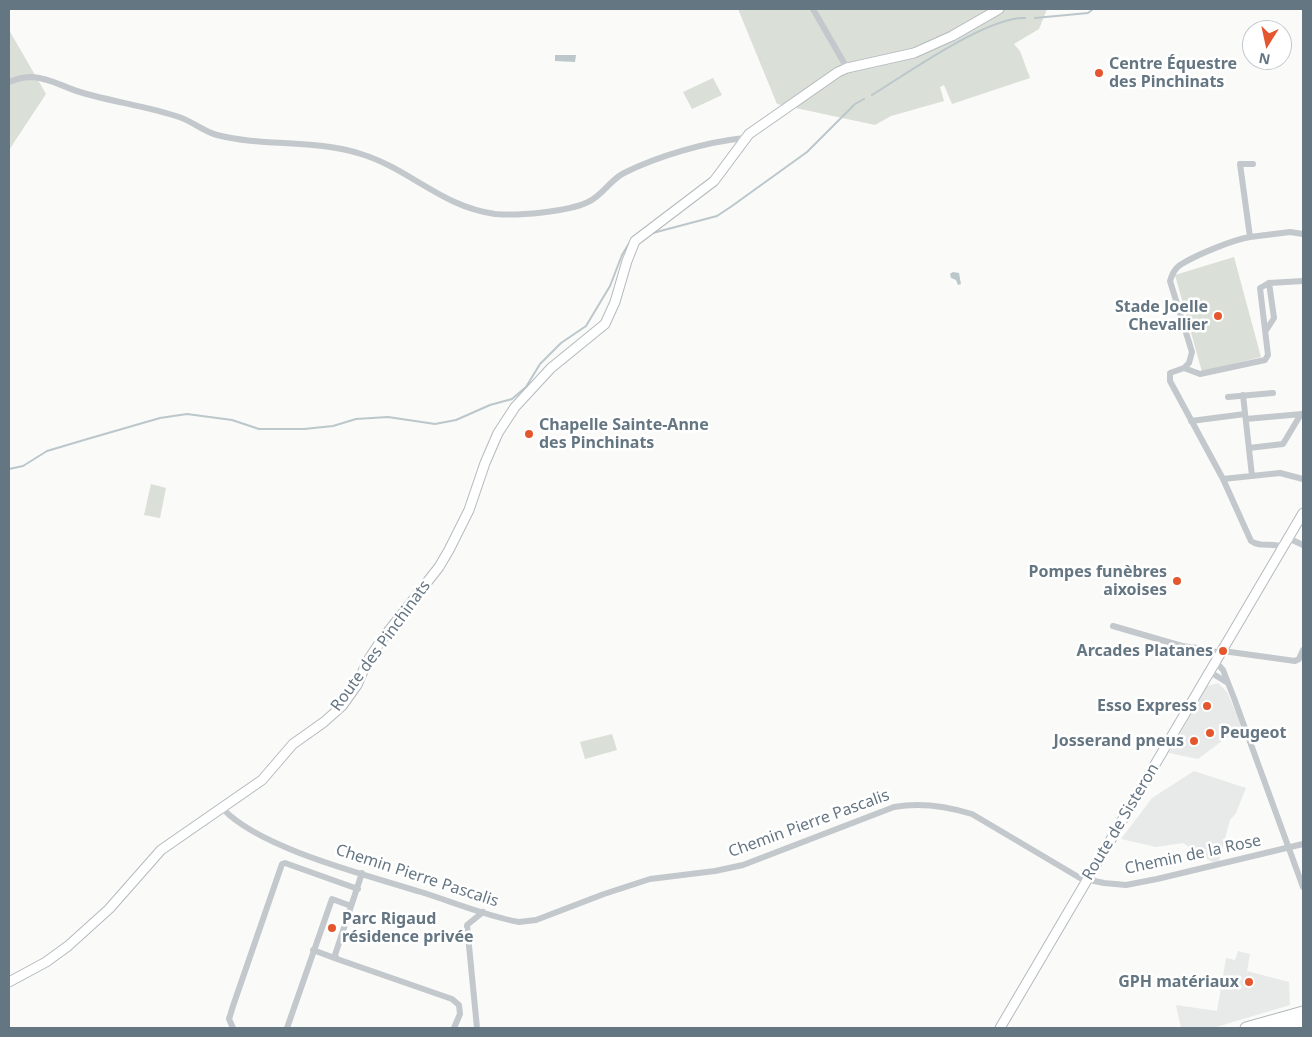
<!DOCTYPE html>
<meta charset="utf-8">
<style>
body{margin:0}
#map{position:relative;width:1312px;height:1037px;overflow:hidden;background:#fafaf8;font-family:"Noto Sans",sans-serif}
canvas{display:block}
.frame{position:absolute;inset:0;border:10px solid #657683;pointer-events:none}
.north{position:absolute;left:1242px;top:20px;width:50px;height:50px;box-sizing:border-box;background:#fff;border:1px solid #c1c8cd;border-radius:50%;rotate:190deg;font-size:14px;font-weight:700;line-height:20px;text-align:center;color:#657683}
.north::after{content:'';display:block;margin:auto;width:18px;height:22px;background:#e4572e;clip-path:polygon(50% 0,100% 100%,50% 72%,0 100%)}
</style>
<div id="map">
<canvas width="1312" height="1037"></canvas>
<div class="frame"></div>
<div class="north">N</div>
</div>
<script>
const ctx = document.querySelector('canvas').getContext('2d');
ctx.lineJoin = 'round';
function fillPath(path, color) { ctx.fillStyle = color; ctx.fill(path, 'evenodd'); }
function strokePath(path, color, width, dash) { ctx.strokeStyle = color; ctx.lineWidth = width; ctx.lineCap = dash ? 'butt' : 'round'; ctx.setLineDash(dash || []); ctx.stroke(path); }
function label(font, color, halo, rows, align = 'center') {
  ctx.font = font + ' "Noto Sans",sans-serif'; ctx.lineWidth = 5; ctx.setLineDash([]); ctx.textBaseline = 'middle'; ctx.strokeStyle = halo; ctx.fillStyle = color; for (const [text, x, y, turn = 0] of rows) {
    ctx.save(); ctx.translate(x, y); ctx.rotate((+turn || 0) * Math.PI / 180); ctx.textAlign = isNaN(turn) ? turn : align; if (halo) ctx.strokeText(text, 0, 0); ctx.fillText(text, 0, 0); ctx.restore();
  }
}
fillPath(new Path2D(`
 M1218,683L1227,692L1242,726L1198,759L1169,753L1207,686Z
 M1194,771L1246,788L1236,813L1230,820L1219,861L1212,862L1183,843L1156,847L1121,839L1152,798Z
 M1238,951L1250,954L1247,971L1289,982L1290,1005L1213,1028H1181L1176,1005L1217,1011L1226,958L1235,960Z`), '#e8e9e9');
fillPath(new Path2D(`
 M738,9H1047L1039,29L1014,44L1020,51L1030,78L952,104L944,85L940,87L944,101L891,116L875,125L777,104Z
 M9,30L46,94L9,150Z
 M713,78L722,95L692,109L683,92Z
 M1234,257L1261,357L1202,372L1175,275Z
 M151,484L166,488L160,518L144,515Z
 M612,734L617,750L585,759L580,742Z`), '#dadfd7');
fillPath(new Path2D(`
 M555,55H576L575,62L555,61Z
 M953,272L959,273L961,284L958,285L956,280L951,278L950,274Z`), '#bbc7cb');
strokePath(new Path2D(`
 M1035,18L1088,13L1093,9
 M872,95C908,73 986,17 1025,18
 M649,234L717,216L732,206L807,152L855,104L864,99
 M9,469L23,466L47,451L84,440L160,418L187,414L232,420L259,429H304L333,426L356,419L388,417L435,424L456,420L490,405L512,399L526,387L540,364L561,343L586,326L610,286L622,255L631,240`), '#bbc7cb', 2);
const secondary = new Path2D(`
 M9,982L46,962L68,946L109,909L161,850L262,780L293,744L324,722L342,706L357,685L367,662L380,642L439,567L449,550L469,510L485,463L498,433L515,407L551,368L605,324L615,302L627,261L635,241L714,181L749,134L838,72L847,68L914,53L952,36L999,9
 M1000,1028L1303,513`);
const highway = new Path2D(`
 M1246,1028L1303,1012
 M1276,1028L1303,1021`);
strokePath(secondary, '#b3babf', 11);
strokePath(highway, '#b4b9bd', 13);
strokePath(new Path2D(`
 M813,9L847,68
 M9,82C16,79 24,77 32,77C50,78 63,87 80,92C112,102 147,106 179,117C192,121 204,132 217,135C264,147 314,139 361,154C410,169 442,207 495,214C518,216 567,212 588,202C602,196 610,180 624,173C658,156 706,142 744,138
 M1250,237L1290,232L1303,234
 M1303,281L1269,283L1260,288L1268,355L1265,360L1200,374L1184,368L1170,373V381L1223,479L1280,473L1303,479
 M1267,329L1274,318L1269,283
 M1184,368L1189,363L1192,352L1170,281C1172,275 1174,269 1180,265C1196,255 1232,240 1250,237L1240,164H1253
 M1243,395L1252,476
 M1228,397L1273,393
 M1246,419L1302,414
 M1191,421L1245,414
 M1249,448L1283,444L1301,414
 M1223,479L1251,541C1260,548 1273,542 1283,547
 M1288,538L1303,545
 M1113,626L1182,646L1212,650L1221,655
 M1223,651L1295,661L1299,659L1303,650
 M1216,662L1223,670L1234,698L1303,887
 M1210,672L1228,683
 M223,809C261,849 367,875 421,892C453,902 486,916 519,922L536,920L604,894L650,879L715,871L743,865L894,807C921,802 946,806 972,814L1080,878L1104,883L1126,885L1157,879L1303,844
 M362,873L335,955L337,959L452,999L459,1005L460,1014L454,1028
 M313,950L337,959
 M233,1028L229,1019L233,1006L282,864L285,863L358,889
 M287,1028L332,899L351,906
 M477,1028L467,925L483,912`), '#c3c8cc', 6);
strokePath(secondary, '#fff', 9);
strokePath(highway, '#fff', 11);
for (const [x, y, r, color] of [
 [1099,73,5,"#e4572e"],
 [1218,316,5,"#e4572e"],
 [529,434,5,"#e4572e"],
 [1177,581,5,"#e4572e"],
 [1223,651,5,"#e4572e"],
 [1207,706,5,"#e4572e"],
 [1210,733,5,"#e4572e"],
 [1194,741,5,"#e4572e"],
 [332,928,5,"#e4572e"],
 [1249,982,5,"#e4572e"]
]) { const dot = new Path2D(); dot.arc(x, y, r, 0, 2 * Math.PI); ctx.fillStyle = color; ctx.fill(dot); strokePath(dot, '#fff', 2); }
label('bold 16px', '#657683', '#fff', [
 ["Centre Équestre",1109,64,"left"],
 ["des Pinchinats",1109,82,"left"],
 ["Stade Joelle",1208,307],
 ["Chevallier",1208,325],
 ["Chapelle Sainte-Anne",539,425,"left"],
 ["des Pinchinats",539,443,"left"],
 ["Pompes funèbres",1167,572],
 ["aixoises",1167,590],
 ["Arcades Platanes",1213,651],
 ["Esso Express",1197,706],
 ["Peugeot",1220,733,"left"],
 ["Josserand pneus",1184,741],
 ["Parc Rigaud",342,919,"left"],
 ["résidence privée",342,937,"left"],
 ["GPH matériaux",1239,982]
], 'right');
label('16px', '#657683', '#fff', [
 ["Route des Pinchinats",381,646,-54],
 ["Route de Sisteron",1121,822,-59],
 ["Chemin Pierre Pascalis",809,824,-20],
 ["Chemin de la Rose",1193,855,-12],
 ["Chemin Pierre Pascalis",417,876,18]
]);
</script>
